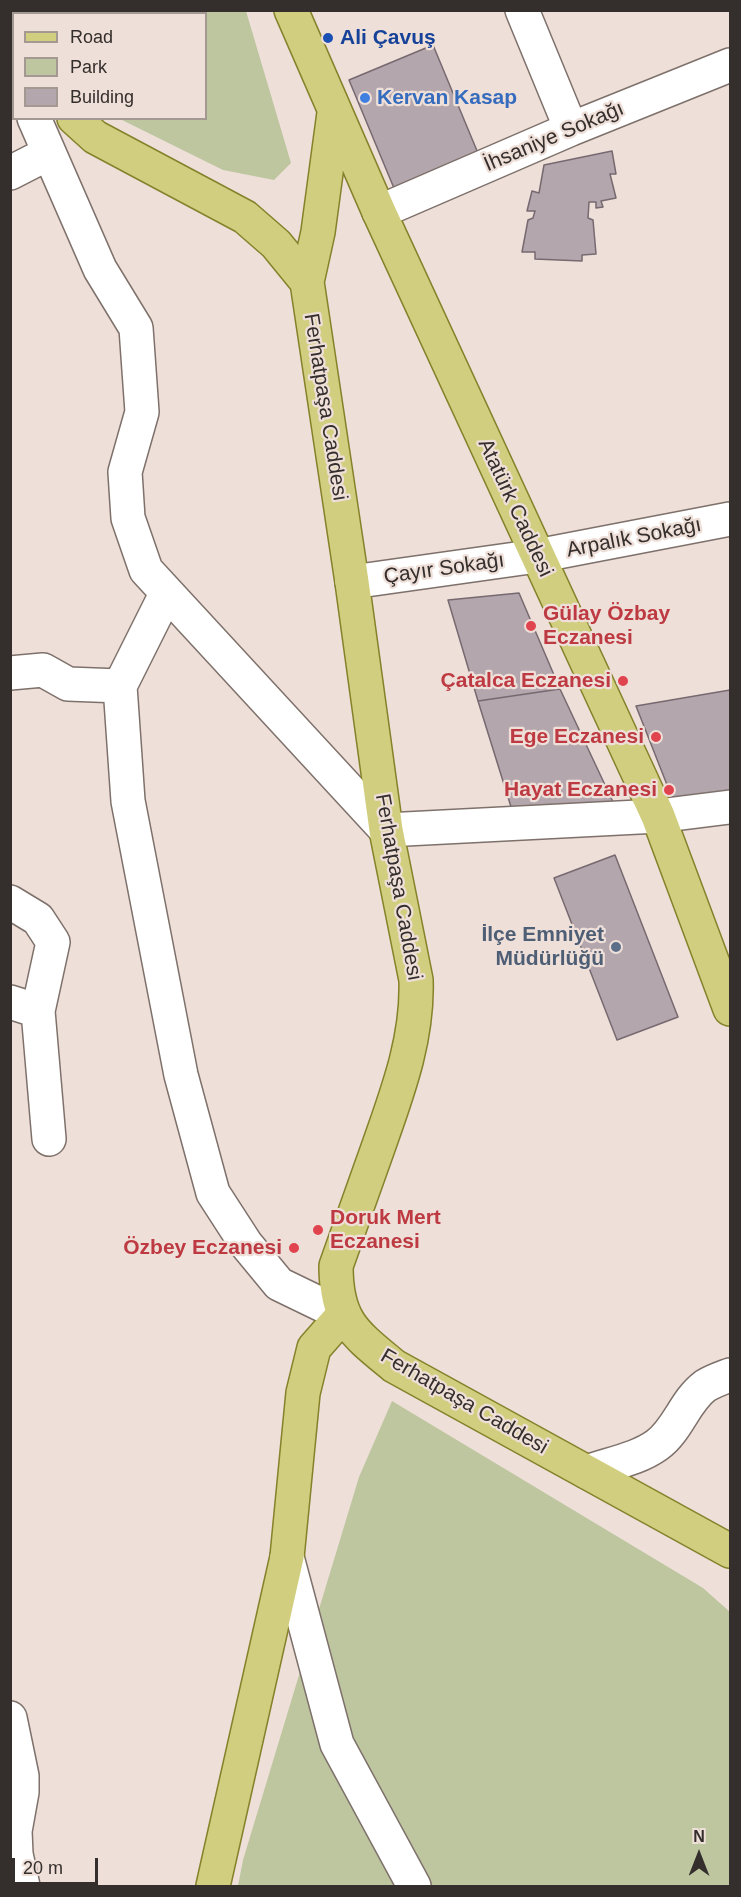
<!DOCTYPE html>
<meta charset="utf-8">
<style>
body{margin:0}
#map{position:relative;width:741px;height:1897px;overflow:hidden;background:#eedfd8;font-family:Helvetica,sans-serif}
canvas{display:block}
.frame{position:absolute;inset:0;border:12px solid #342e2c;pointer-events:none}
.legend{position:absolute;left:12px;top:12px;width:195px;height:108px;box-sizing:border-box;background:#eedfd8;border:2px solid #a49893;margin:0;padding:8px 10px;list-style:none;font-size:18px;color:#342e2c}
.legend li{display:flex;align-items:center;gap:12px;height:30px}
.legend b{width:30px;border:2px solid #a49893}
.north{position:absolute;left:669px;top:1825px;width:60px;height:60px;-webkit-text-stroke:4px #eedfd8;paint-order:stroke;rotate:0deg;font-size:16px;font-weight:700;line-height:24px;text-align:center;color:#342e2c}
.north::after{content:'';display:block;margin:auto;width:21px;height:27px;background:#342e2c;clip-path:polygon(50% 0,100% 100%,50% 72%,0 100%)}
.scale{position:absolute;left:12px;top:1858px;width:86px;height:27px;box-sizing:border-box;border:3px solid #342e2c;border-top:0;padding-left:8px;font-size:18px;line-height:21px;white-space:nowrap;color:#342e2c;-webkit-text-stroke:4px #eedfd8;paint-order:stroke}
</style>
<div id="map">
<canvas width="741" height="1897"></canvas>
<div class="frame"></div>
<ul class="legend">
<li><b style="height:8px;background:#d1ce7f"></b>Road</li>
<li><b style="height:16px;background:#bec6a0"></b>Park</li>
<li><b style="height:16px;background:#b4a6ad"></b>Building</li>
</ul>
<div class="north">N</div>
<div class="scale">20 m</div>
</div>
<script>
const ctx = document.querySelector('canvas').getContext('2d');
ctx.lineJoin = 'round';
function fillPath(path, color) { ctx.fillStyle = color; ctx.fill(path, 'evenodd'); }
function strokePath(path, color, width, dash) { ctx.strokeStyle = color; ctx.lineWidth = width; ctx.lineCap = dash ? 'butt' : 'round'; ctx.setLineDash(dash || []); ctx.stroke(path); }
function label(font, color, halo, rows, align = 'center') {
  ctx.font = font + ' Helvetica,sans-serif'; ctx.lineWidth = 4.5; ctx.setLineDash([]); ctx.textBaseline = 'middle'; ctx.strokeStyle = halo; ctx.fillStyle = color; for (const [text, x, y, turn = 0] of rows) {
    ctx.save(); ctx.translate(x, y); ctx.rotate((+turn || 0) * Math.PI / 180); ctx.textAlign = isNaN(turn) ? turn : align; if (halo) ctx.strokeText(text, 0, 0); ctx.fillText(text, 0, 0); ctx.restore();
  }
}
fillPath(new Path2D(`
 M23,11H246L291,163L274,180L223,170L120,119L206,118V14H24Z
 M392,1401L703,1588L730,1612V1886H238L243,1860L359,1477Z`), '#bec6a0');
const building = new Path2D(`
 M433,45L480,158L396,193L349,80Z
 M612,151L616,174H610L616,198L601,201L603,207L596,208V202H589L588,218L593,220L596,254L582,255V261L535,259V252H522L528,220L533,218L535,211H527L532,191L539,193L544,165Z
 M519,593L560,689L478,701L448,600Z
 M560,689L613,802L512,810L478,701Z
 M730,690V791L673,800L636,706Z
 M615,855L678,1017L617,1040L554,878Z`);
fillPath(building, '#b4a6ad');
strokePath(building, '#766970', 1.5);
const minor = new Path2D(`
 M522,10L571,129
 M34,118L100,269L136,328L142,412L125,472L128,518L146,570L386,830L658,816L730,807
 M10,173L49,153
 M379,212L571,129L730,65
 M352,582L537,556L730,519
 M166,594L120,686L128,801L181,1075L213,1193L246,1244L279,1284L343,1315
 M10,673L43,670L68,684L120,686
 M10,902L38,919L53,942L38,1011L49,1139
 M10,1002L38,1011
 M587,1472C609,1464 638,1459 657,1445C678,1430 684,1402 705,1386C713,1381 722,1378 730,1375
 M287,1557L337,1744L414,1886
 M10,1718L22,1776V1792L15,1831L16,1854L23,1886`);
const major = new Path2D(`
 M291,10L379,212L658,816L730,1009
 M10,64L14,66
 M74,118L95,137L245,217L276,244L307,282L352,582L386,830L416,980C418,1038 398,1091 379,1145C365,1185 350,1226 336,1266C336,1321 354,1333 394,1366L730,1551
 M307,282L318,232L334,113
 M213,1886L287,1557L303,1393L314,1348L343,1315`);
strokePath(minor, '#7e716b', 36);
strokePath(major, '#86812b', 36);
strokePath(minor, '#fff', 33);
strokePath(major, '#d1ce7f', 33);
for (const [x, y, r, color] of [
 [328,38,6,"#1a4fb4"],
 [365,98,6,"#3f7fe0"],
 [531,626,6,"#e0444e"],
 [623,681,6,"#e0444e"],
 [656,737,6,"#e0444e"],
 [669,790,6,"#e0444e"],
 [616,947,6,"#5c6f8a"],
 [318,1230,6,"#e0444e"],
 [294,1248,6,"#e0444e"]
]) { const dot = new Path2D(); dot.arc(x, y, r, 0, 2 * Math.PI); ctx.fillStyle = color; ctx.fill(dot); strokePath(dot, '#eedfd8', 2); }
label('bold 21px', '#164399', '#eedfd8', [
 ["Ali Çavuş",340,38]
], 'left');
label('bold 21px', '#366cbe', '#eedfd8', [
 ["Kervan Kasap",377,98]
], 'left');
label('21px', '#342e2c', '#eedfd8', [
 ["İhsaniye Sokağı",554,137,-23],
 ["Ferhatpaşa Caddesi",325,407,81],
 ["Atatürk Caddesi",515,508,65],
 ["Arpalık Sokağı",634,538,-11],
 ["Çayır Sokağı",444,569,-8],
 ["Ferhatpaşa Caddesi",398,887,80],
 ["Ferhatpaşa Caddesi",464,1402,30]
]);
label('bold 21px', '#be3a42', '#eedfd8', [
 ["Gülay Özbay",543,614,"left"],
 ["Eczanesi",543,638,"left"],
 ["Çatalca Eczanesi",611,681],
 ["Ege Eczanesi",644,737],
 ["Hayat Eczanesi",657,790],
 ["Doruk Mert",330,1218,"left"],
 ["Eczanesi",330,1242,"left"],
 ["Özbey Eczanesi",282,1248]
], 'right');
label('bold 21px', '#4e5e75', '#eedfd8', [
 ["İlçe Emniyet",604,935],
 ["Müdürlüğü",604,959]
], 'right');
</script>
